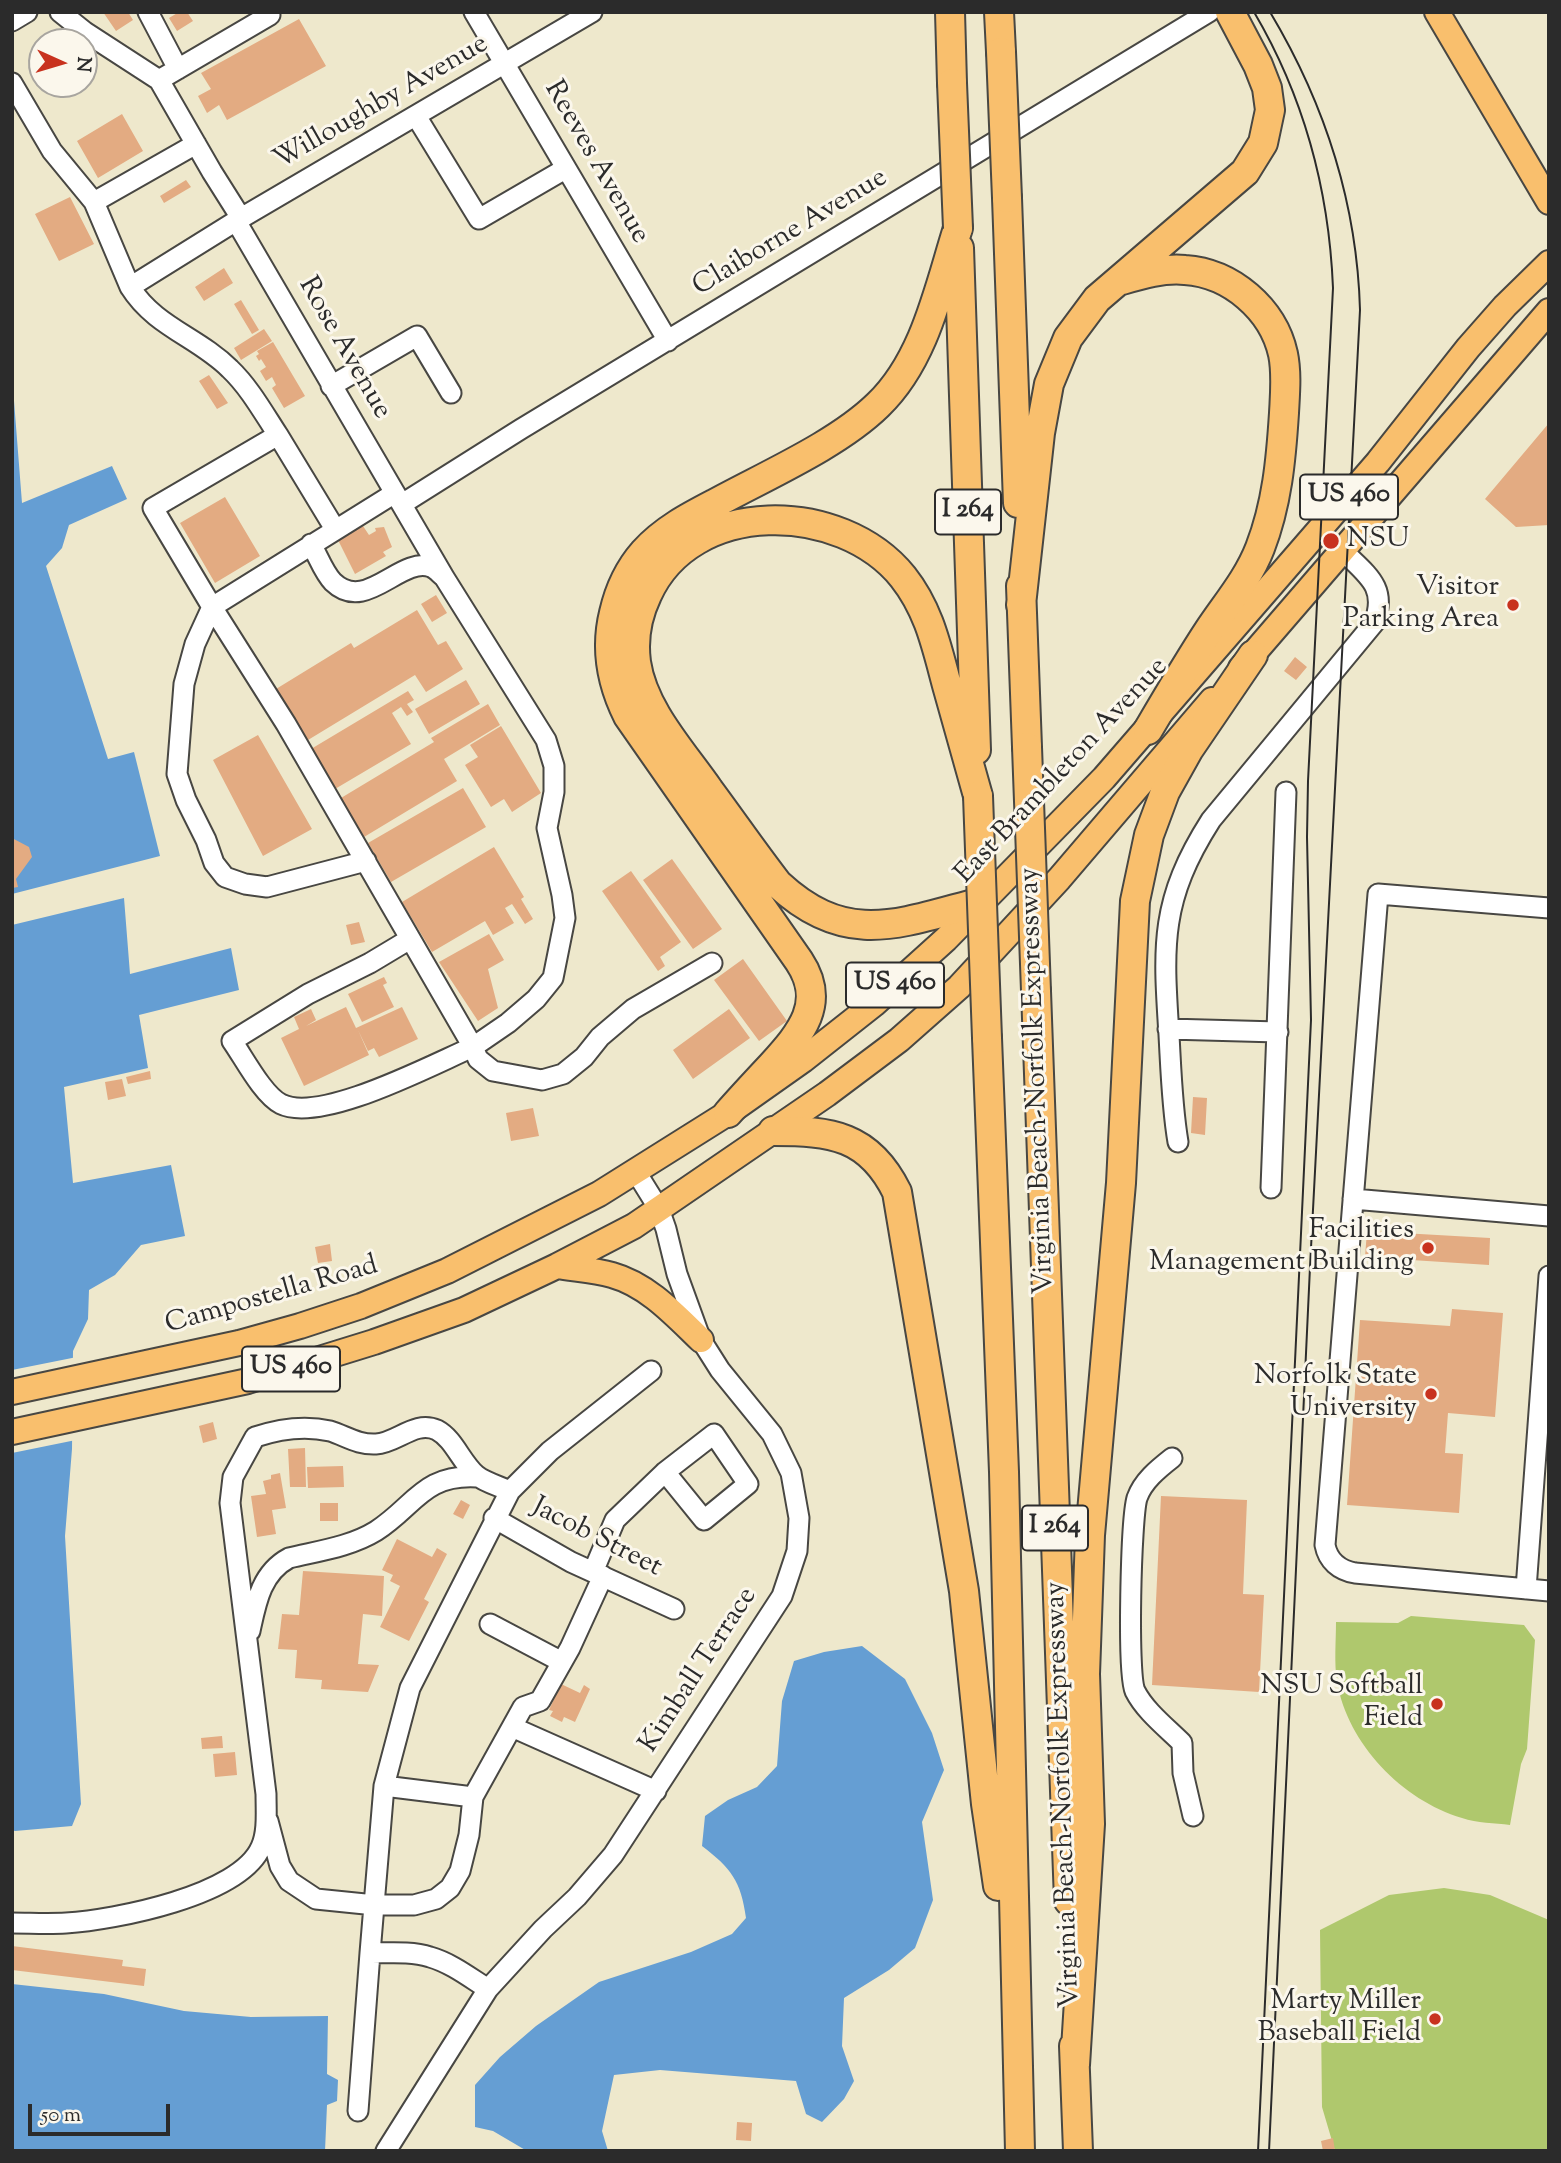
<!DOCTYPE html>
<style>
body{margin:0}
#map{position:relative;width:1561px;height:2163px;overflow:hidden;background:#eee8cc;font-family:"Sorts Mill Goudy",serif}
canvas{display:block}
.frame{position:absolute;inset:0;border:14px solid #2b2b2b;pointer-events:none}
.north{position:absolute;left:28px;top:28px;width:70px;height:70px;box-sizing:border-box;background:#fbf7ec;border:2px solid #a8a59f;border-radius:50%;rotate:94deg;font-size:19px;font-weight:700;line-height:28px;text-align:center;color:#2b2b2b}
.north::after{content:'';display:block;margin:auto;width:24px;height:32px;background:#c8321e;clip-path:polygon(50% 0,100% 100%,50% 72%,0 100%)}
.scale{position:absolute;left:28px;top:2104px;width:142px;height:32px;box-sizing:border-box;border:4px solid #2b2b2b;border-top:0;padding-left:9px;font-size:21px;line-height:24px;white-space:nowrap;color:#2b2b2b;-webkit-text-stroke:5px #fbf7ec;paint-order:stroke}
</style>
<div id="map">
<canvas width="1561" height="2163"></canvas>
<div class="frame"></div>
<div class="north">N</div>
<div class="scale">50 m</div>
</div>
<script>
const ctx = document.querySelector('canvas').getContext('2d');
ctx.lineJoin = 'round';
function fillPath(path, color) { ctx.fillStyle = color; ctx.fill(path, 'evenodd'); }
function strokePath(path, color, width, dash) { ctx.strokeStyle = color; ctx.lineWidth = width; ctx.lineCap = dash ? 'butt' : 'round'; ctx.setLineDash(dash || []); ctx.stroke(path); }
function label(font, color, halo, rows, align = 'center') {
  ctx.font = font + ' "Sorts Mill Goudy",serif'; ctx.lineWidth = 6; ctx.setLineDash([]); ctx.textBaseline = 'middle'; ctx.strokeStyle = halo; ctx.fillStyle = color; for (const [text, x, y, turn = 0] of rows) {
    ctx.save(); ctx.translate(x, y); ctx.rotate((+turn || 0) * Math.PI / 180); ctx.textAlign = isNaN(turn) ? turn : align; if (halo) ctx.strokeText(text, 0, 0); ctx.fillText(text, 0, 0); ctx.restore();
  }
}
fillPath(new Path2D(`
 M1411,1616L1524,1625L1535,1640L1527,1749L1521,1764L1510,1825C1495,1823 1477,1823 1462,1818C1402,1800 1348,1744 1337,1682C1334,1663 1336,1641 1336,1622L1398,1623Z
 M1444,1888L1490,1895L1549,1920V2151H1335L1322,2107L1320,1930L1389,1895Z`), '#afc86d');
fillPath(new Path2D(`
 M13,388L22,503L112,466L127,499L69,525L62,548L46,566L108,759L134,752L160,856L12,894Z
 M124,898L130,974L231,948L239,990L139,1015L148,1068L64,1087L73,1183L171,1165L185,1236L141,1245L115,1275L89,1290L88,1319L73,1351L72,1449L65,1536L81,1804L72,1826L15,1831L12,1830V925Z
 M862,1646L905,1679L932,1733L944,1770L922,1822L933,1900L915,1948L889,1970L844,1998L842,2046L854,2081L844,2099L822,2122L806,2114L796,2081L660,2070L614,2075L602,2131L608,2151H527L493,2131L475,2127V2085L500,2057L536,2026L599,1982L691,1952L732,1934L746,1918C741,1881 731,1868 702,1846L705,1816L728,1800L757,1787L777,1766L782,1701L794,1661L824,1652Z
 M12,1984L104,1994L184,2011L251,2017L328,2016L327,2074L338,2080L337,2101L327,2105L325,2151H12Z`), '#659ed3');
fillPath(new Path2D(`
 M77,1357L76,1440L12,1453V1370Z`), '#eee8cc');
fillPath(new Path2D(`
 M103,12H128L133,20L116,31Z
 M179,12H187L193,21L177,31L169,18Z
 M299,19L326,66L227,120L219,105L207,113L198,96L211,89L201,73Z
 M122,114L143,151L98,178L77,141Z
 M186,180L191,187L164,203L160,196Z
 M70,197L94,244L59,261L35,214Z
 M224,268L233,283L204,301L195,287Z
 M241,300L259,330L252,334L234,304Z
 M264,329L272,341L241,360L234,348Z
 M273,342L305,396L284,408L272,388L276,385L272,377L266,381L260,371L266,367L261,359L259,361L256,356L259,354L257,351Z
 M209,375L228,403L217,409L199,381Z
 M1549,423V525L1516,527L1485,499Z
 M225,497L260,556L215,583L180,523Z
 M363,526L369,535L376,531L375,528L384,527L392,547L383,552L386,556L355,574L338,540Z
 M436,595L447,613L432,622L421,604Z
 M417,610L438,645L446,641L463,669L426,692L415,675L308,740L276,689L351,643L354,648Z
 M1295,657L1307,667L1296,680L1284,671Z
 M466,680L480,704L429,734L415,709Z
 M408,691L414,700L407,704L413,712L407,716L401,707L392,713L411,744L335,789L311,749Z
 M488,704L500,725L444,759L457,781L364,837L341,798L434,742L431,738Z
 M501,726L541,793L512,812L504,799L491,807L465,765L478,757L470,745Z
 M258,735L312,829L263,856L213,760Z
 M463,788L486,827L391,882L368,843Z
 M12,838L29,847L32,857L16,879L18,887L12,888Z
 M494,847L524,897L521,899L533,919L525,924L512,904L505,908L514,923L493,935L485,921L432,952L402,902Z
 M672,859L722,929L693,949L643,880Z
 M631,871L681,942L660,957L665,966L658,971L602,891Z
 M359,922L365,942L351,945L346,925Z
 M489,934L504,960L488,969L498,1008L478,1021L439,962Z
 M743,959L787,1021L759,1041L714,980Z
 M384,977L387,983L383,985L394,1007L362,1022L348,994Z
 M346,1007L356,1028L402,1007L418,1039L379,1057L374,1048L368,1051L358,1030L369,1055L304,1086L281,1038L299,1029L294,1017L311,1009L316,1020L306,1026Z
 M729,1009L750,1038L693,1079L673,1050Z
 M150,1071L151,1079L128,1084L126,1077Z
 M122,1079L126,1096L108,1100L105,1082Z
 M1193,1097L1207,1098L1205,1135L1191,1133Z
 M533,1108L539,1136L511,1141L506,1113Z
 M1367,1231L1490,1238L1489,1265L1365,1257Z
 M330,1244L332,1261L318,1263L315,1247Z
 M1452,1309L1503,1313L1495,1417L1448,1413L1445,1453L1463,1454L1459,1513L1347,1505L1360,1320L1450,1326Z
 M213,1422L217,1439L203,1443L199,1426Z
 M305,1448L306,1487H290L288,1449Z
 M343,1466L344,1487L308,1488L307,1467Z
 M280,1473L286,1508L272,1510L276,1534L257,1537L251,1496L266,1494L263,1481L271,1479V1475Z
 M1161,1496L1247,1500L1243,1594L1264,1595L1259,1692L1152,1685Z
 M461,1500L470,1505L463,1519L453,1514Z
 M320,1503H338V1521H320Z
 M397,1539L432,1557L437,1548L447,1554L424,1599L429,1602L409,1641L380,1627L400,1586L390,1581L393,1575L382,1570Z
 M303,1571L384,1576L382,1616L363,1614L358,1664L379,1665L368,1692L321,1689L322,1680L295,1678L297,1650L278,1649L282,1614L299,1615Z
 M561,1684L580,1693L584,1685L590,1689L575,1722L564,1717L562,1722L550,1716L553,1711L549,1710Z
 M222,1736L223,1748L202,1749L201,1738Z
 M235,1752L237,1775L215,1777L213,1754Z
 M12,1946L123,1960L122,1966L146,1969L144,1986L12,1970Z
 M737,2122L752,2123L751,2141L736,2140Z
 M1333,2138L1335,2151H1323L1321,2141Z`), '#e3ab82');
const minor = new Path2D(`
 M60,12L85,32L159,80
 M148,12L178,69
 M474,12L668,341
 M12,21L27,12
 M12,83L52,151L94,202L130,287
 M416,116L479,219L565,169
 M94,202L196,144
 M241,218L212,172L159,80L270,15L269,12
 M236,221L444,577
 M331,386L417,336L451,393
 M278,435L335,529
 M395,493L212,607L153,508L278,435C263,412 249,387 230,369C198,337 155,327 130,287L236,221L592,12
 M402,504L521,429L1209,12
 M311,544C318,556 324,573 333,582C366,614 400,556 431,567C436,569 440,574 444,577L546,740L554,766V792L547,828L562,895L565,918L553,978L536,999L508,1023L473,1047L478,1059L493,1071L542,1080L563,1074L584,1057L600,1037L633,1009L712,963
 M212,607L286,724L473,1047C433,1064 321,1124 281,1104C263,1095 244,1058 232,1041L308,994L370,963L410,939
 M212,607L195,644L184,684L177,774L186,800L206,840L214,863L225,877L245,884L267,887L366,861
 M1549,908L1378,894L1325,1545C1328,1561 1339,1570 1355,1573L1549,1591
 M1168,1029L1278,1032
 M1178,1142C1172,1107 1171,1071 1169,1035C1163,944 1160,900 1211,820L1374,623C1388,587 1367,575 1343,551
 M1271,1188L1286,792
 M1353,1199L1549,1216
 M1172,1458C1158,1469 1143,1481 1137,1498C1131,1519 1127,1673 1135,1691C1145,1711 1167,1728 1182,1743L1183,1773L1193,1816
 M494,1518L571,1562L674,1609
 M593,1572L615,1520L665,1472L714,1434L748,1484L704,1520L665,1472
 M1526,1589L1549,1276
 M490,1624L562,1662
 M250,1631C256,1603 261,1573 289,1558C318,1551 350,1547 376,1531C415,1506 423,1474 477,1477
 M512,1727L656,1791
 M384,1786L473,1797
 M268,1821L280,1866L289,1881L316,1899L375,1905H414L436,1899L450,1888L460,1871L469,1835L473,1797L523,1707L540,1701L570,1648L603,1576
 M12,1923C30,1923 48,1924 66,1923C114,1920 240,1896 261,1847C268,1832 266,1811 266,1794L230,1503L233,1477L255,1437C279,1429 304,1425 330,1431C346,1436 358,1445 376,1444C397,1443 415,1420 437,1430C454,1439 461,1462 476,1475C484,1482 499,1486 510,1491
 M488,1989C469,1977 451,1963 430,1957C411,1951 390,1953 370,1953L384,1786L410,1688L510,1491L550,1451L651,1371
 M358,2111L370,1953
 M386,2151L488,1989L543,1929L577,1897L613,1855L782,1596L797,1551L799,1518L791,1473L772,1434L720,1370L701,1340L677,1274L666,1229L659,1209L636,1172`);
const major = new Path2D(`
 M1437,12L1549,202
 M1241,668L1549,311
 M557,1266C575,1269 595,1270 612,1275C648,1285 675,1315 701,1340
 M12,1392L239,1343L300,1326L361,1306L447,1271L599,1194L728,1113L803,1060L874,1004L946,939L1104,778L1378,462L1468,348L1505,306L1549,263
 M12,1432L248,1381L374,1342L464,1310L557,1266L634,1226L827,1094L899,1040L959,987L1059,879L1212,700`);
const highway = new Path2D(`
 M950,12L952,83
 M999,12L1001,52
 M1007,198L1018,503
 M959,248L976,750
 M1122,280C1142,274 1163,268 1185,270C1231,273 1273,309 1283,354C1287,373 1285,394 1284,413C1281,460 1277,504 1260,548C1248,579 1227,603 1209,630C1188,662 1168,696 1148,730
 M1021,586L1027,747
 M1021,605L1040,433L1049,384L1068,338L1097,299L1245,172L1263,143L1270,110L1267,88L1258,65L1230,12
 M978,796C968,760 958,725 948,689C937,649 930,611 903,577C841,500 691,497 647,595C637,616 633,639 636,662C643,710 682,751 709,790C732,821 754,853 778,884C847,948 900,923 981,902
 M1036,991L1069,1901
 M987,1038L1004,1472L1020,2151
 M728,1113C742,1097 757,1081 772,1065C801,1033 827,1003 799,961L628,716C612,684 605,649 614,613C619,591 629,569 644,552C664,530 689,517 714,504C765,476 837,445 878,405C925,360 939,288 958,228
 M773,1131C831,1131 869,1135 897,1192L964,1591L986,1804L998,1886
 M1074,2046L1078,2151
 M1075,2065L1090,1824L1085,1674L1090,1535L1121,1183L1135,901L1149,835L1165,792L1189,749L1253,655`);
strokePath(minor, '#484743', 23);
strokePath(major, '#484743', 28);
strokePath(highway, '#484743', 32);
strokePath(minor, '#fff', 19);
strokePath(major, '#f9bf6d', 24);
strokePath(highway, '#f9bf6d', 28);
strokePath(new Path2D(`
 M1254,12C1304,97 1329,190 1333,288L1308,781L1307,837L1311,1020L1258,2151
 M1269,2151L1310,1267L1360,310C1357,203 1325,104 1270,12`), '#2b2b2b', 2);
const highwayBridge = new Path2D(`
 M1001,52L1007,198
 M952,83L958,228
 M1027,747L1036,991
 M978,796L987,1038`);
strokePath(highwayBridge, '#484743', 32, []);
strokePath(highwayBridge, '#f9bf6d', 28);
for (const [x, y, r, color] of [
 [1331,541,9,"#c8321e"],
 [1513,605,7,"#c8321e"],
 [1428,1248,7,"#c8321e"],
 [1431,1394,7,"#c8321e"],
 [1437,1704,7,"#c8321e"],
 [1435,2019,7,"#c8321e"]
]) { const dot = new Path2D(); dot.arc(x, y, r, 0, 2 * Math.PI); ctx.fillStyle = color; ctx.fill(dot); strokePath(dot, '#fbf7ec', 2.5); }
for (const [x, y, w] of [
 [1349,497,98],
 [968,512,66],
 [895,985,98],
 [291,1369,98],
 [1055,1528,66]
]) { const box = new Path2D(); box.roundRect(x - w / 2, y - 22.5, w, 45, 5); ctx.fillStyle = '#fbf7ec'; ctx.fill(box); strokePath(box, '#2b2b2b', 2); }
label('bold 26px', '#2b2b2b', null, [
 ["US 460",1349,497],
 ["I 264",968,512],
 ["US 460",895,985],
 ["US 460",291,1369],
 ["I 264",1055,1528]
]);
label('28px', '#2b2b2b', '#fbf7ec', [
 ["Willoughby Avenue",382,104,-30],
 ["Reeves Avenue",595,163,60],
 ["Claiborne Avenue",791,234,-31],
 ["Rose Avenue",343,349,60],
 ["East Brambleton Avenue",1063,772,-47],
 ["Virginia Beach-Norfolk Expressway",1039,1081,-92],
 ["Campostella Road",272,1297,-16],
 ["Jacob Street",596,1539,27],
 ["Kimball Terrace",700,1671,-57],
 ["Virginia Beach-Norfolk Expressway",1065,1795,-92]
]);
label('28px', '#2b2b2b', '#fbf7ec', [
 ["NSU",1347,541,"left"],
 ["Visitor",1499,589],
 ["Parking Area",1499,621],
 ["Facilities",1414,1232],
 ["Management Building",1414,1264],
 ["Norfolk State",1417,1378],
 ["University",1417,1410],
 ["NSU Softball",1423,1688],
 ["Field",1423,1720],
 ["Marty Miller",1421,2003],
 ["Baseball Field",1421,2035]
], 'right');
</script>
